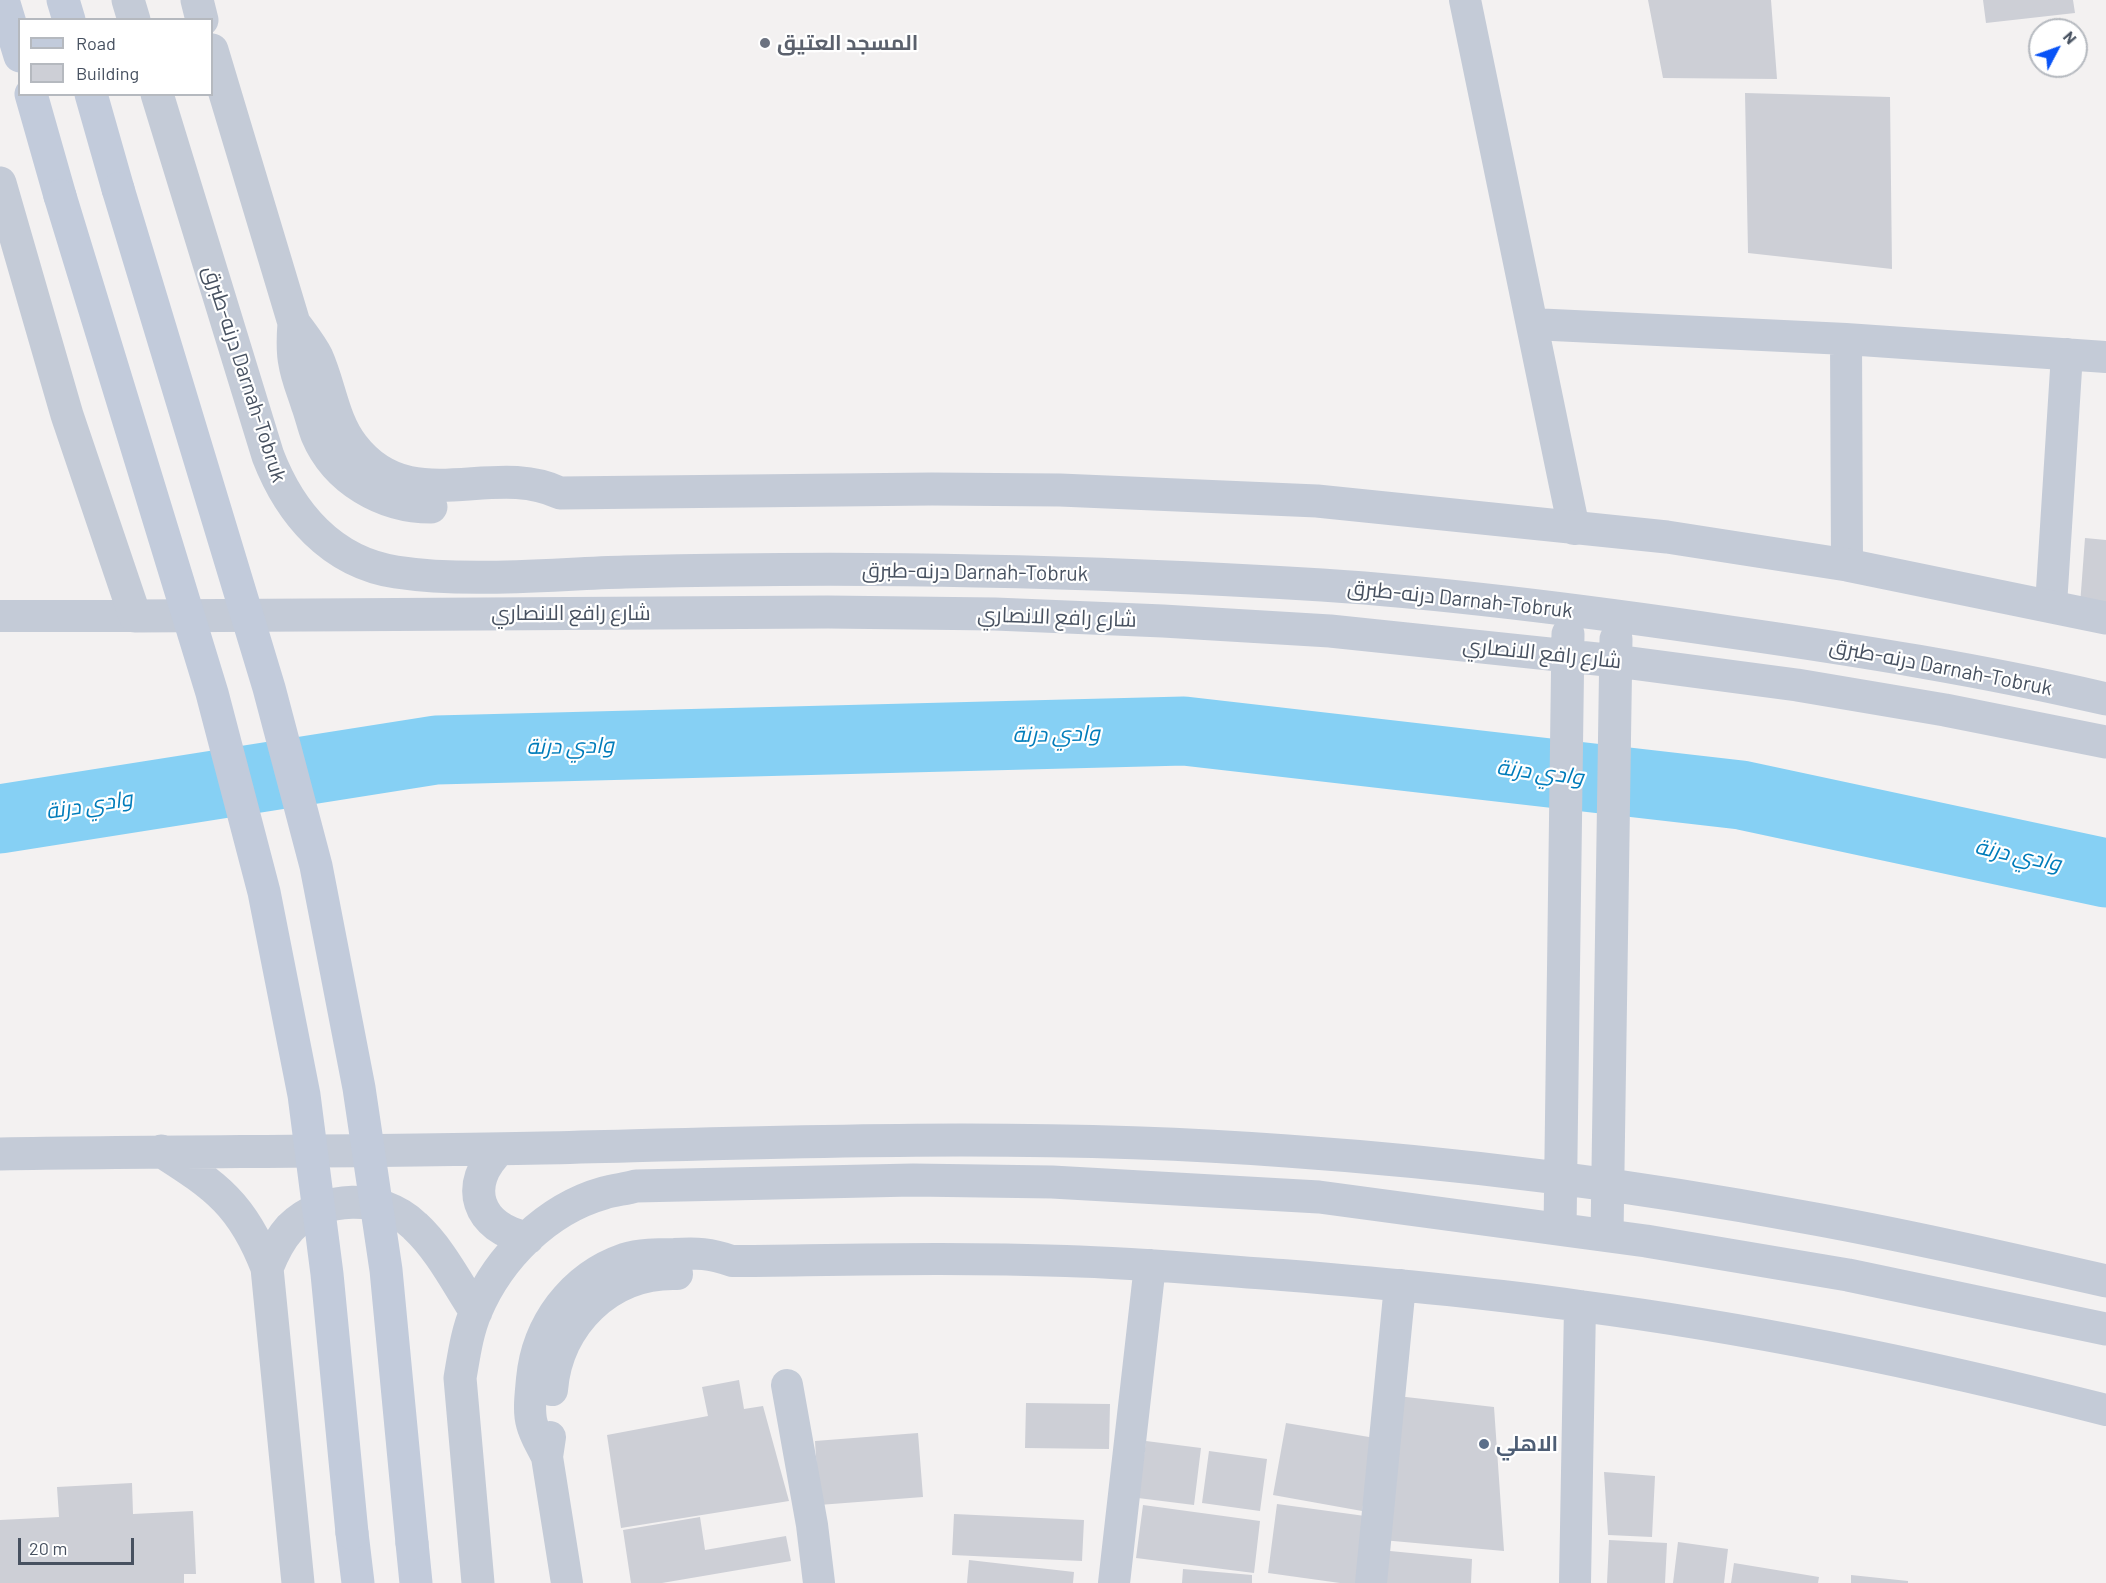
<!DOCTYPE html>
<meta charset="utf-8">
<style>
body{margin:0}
#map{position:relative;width:2106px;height:1583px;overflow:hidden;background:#f3f1f1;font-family:Barlow,sans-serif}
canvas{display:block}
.legend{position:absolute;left:18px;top:18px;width:195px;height:78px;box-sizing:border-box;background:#fff;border:2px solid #b5b9bf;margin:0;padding:8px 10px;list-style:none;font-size:18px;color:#475160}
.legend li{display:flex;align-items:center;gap:12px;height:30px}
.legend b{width:30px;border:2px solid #b5b9bf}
.north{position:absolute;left:2028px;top:18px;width:60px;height:60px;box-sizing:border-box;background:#fff;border:2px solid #b5b9bf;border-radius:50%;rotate:49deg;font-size:16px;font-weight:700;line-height:24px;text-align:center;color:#475160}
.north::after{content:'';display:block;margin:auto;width:21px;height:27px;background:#0853f6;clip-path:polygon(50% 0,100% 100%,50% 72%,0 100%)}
.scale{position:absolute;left:18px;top:1538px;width:116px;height:27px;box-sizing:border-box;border:3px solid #475160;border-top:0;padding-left:8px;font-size:18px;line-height:21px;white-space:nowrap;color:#475160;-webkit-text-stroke:4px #fff;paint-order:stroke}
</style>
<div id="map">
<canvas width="2106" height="1583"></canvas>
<ul class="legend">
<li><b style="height:8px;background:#c2cbdb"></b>Road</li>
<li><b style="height:16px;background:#cdcfd6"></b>Building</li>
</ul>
<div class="north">N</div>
<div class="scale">20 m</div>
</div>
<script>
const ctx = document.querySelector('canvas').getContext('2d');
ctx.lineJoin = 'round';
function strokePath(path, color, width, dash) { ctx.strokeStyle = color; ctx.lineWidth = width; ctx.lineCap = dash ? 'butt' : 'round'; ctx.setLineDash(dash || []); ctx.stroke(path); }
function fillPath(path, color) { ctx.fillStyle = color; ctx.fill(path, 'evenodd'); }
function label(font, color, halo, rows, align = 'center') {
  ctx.font = font + ' Barlow,Cairo,sans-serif'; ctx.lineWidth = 4.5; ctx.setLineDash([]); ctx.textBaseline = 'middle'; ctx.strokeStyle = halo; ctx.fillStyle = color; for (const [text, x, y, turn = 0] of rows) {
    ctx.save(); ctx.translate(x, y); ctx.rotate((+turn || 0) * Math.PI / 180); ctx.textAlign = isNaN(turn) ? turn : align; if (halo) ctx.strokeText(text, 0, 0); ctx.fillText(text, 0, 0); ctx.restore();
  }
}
strokePath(new Path2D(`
 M0,819L436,750L1184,731L1741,795L2106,873`), '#86d0f4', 69);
fillPath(new Path2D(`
 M1648,0H1771L1777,79L1663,78Z
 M1983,0H2073L2075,13L1986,23Z
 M1745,93L1890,97L1892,269L1748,253Z
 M2085,538L2106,540V607L2080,605Z
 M739,1380L744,1409L763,1406L789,1501L621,1528L607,1435L708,1416L702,1387Z
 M1397,1396L1494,1407L1504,1551L1382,1540Z
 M1026,1403L1110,1404L1109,1449L1025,1448Z
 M1286,1423L1375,1438L1362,1511L1273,1495Z
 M918,1433L923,1497L819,1505L815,1441Z
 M1146,1441L1201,1448L1194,1505L1138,1498Z
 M1209,1451L1267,1459L1260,1511L1202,1503Z
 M1604,1472L1655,1476L1652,1537L1608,1535Z
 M132,1483L133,1514L193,1511L196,1574H184V1583H0V1520L59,1517L57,1487Z
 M1277,1504L1365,1516L1357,1583H1340L1268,1573Z
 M1143,1505L1260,1521L1254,1573L1136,1558Z
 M954,1514L1084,1520L1082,1561L952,1555Z
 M700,1517L705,1550L786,1536L791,1561L662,1583H631L623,1530Z
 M1609,1540L1667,1543L1665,1583H1607Z
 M1678,1542L1728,1549L1724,1583H1673Z
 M1380,1550L1472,1559L1471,1583H1376Z
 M969,1560L1074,1572L1073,1583H967Z
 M1734,1563L1819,1577L1818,1583H1731Z
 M1183,1569L1252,1575V1583H1182Z
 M1851,1575L1908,1581V1583H1851Z`), '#cdcfd6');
strokePath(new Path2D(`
 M1465,0L1574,529
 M1532,324L1846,339L2106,357
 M1846,339L1847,565
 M2051,605L2067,354
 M0,616H135
 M787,1385L812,1525L819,1583
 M552,1390C557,1324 610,1272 677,1274
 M550,1437L547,1457L567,1583
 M547,1457C542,1446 535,1436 532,1424C528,1411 531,1392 532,1379C537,1325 572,1277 624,1259C640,1254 657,1254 674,1254C698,1253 709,1253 732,1261C843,1260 955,1257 1066,1261C1138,1263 1210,1270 1282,1275C1381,1283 1481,1292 1580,1306C1757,1329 1933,1366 2106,1410
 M1114,1583L1150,1265
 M1371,1583L1400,1285
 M1575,1583L1580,1306`), '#c4cbd7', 32);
strokePath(new Path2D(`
 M128,0L134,20
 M197,0L202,20
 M212,50L294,323C293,336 292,351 295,364C297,377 303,391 307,404C311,414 313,425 317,435C336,480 383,507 431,507
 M157,94L268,456C290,513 331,562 396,572C468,583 551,574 625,572C742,569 860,568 978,571C1093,573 1207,578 1322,585C1458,594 1595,612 1730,632C1856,650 1982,670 2106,699
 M0,183L67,415L135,616L828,612L995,614L1163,621L1330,631L1616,661L1797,685L1945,710L2106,742
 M294,323C302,334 311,345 317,357C330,386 333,421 353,446C410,520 492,460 560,493L932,489L1060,490L1317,501L1667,537L1847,565L2106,618
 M500,1149C462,1184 477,1229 528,1238
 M161,1151C216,1186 243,1205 267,1268L298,1583
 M0,1154C181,1151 362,1152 543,1148C791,1142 1039,1132 1287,1151C1460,1163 1633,1185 1804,1217C1905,1235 2006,1258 2106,1281
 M1560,1229L1568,634
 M1607,1235L1616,639
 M267,1268C273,1253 279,1240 290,1228C323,1195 381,1193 415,1226C440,1249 457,1283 476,1312
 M478,1583L460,1378C464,1355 467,1332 476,1311C499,1257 547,1209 604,1193C614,1190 625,1189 636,1186L913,1180L1052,1182L1319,1197L1646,1241L1848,1275L2106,1329`), '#c4cbd7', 33);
strokePath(new Path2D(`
 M3,0L20,56
 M63,0L69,20
 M31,94L60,196
 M91,94L118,189
 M352,1533L358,1583
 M412,1543L416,1583`), '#c2cbdb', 33);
strokePath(new Path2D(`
 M118,189L269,688L316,866L359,1088L386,1270L412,1543
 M60,196L212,693L264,892L304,1095L327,1274L352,1533`), '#c2cbdb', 33);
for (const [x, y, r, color] of [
 [765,43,6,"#6b7280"],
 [1484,1444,6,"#5c6f8a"]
]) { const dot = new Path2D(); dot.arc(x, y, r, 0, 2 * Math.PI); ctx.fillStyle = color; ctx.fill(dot); strokePath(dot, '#fff', 2); }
label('bold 21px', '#5b616d', '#fff', [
 ["المسجد العتيق",777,43]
], 'left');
label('21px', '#475160', '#fff', [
 ["درنه-طبرق Darnah-Tobruk",245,374,72],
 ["درنه-طبرق Darnah-Tobruk",975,572,1],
 ["درنه-طبرق Darnah-Tobruk",1460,599,6],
 ["شارع رافع الانصاري",571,613],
 ["شارع رافع الانصاري",1057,617,2],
 ["شارع رافع الانصاري",1542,653,6],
 ["درنه-طبرق Darnah-Tobruk",1941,667,11]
]);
label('bold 21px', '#4e5e75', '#fff', [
 ["الاهلي",1496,1444]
], 'left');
label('italic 22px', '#007cba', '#fff', [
 ["وادي درنة",1056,734,-1],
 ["وادي درنة",570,746,-1],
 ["وادي درنة",1540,772,7],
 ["وادي درنة",89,805,-9],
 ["وادي درنة",2018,855,12]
]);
</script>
